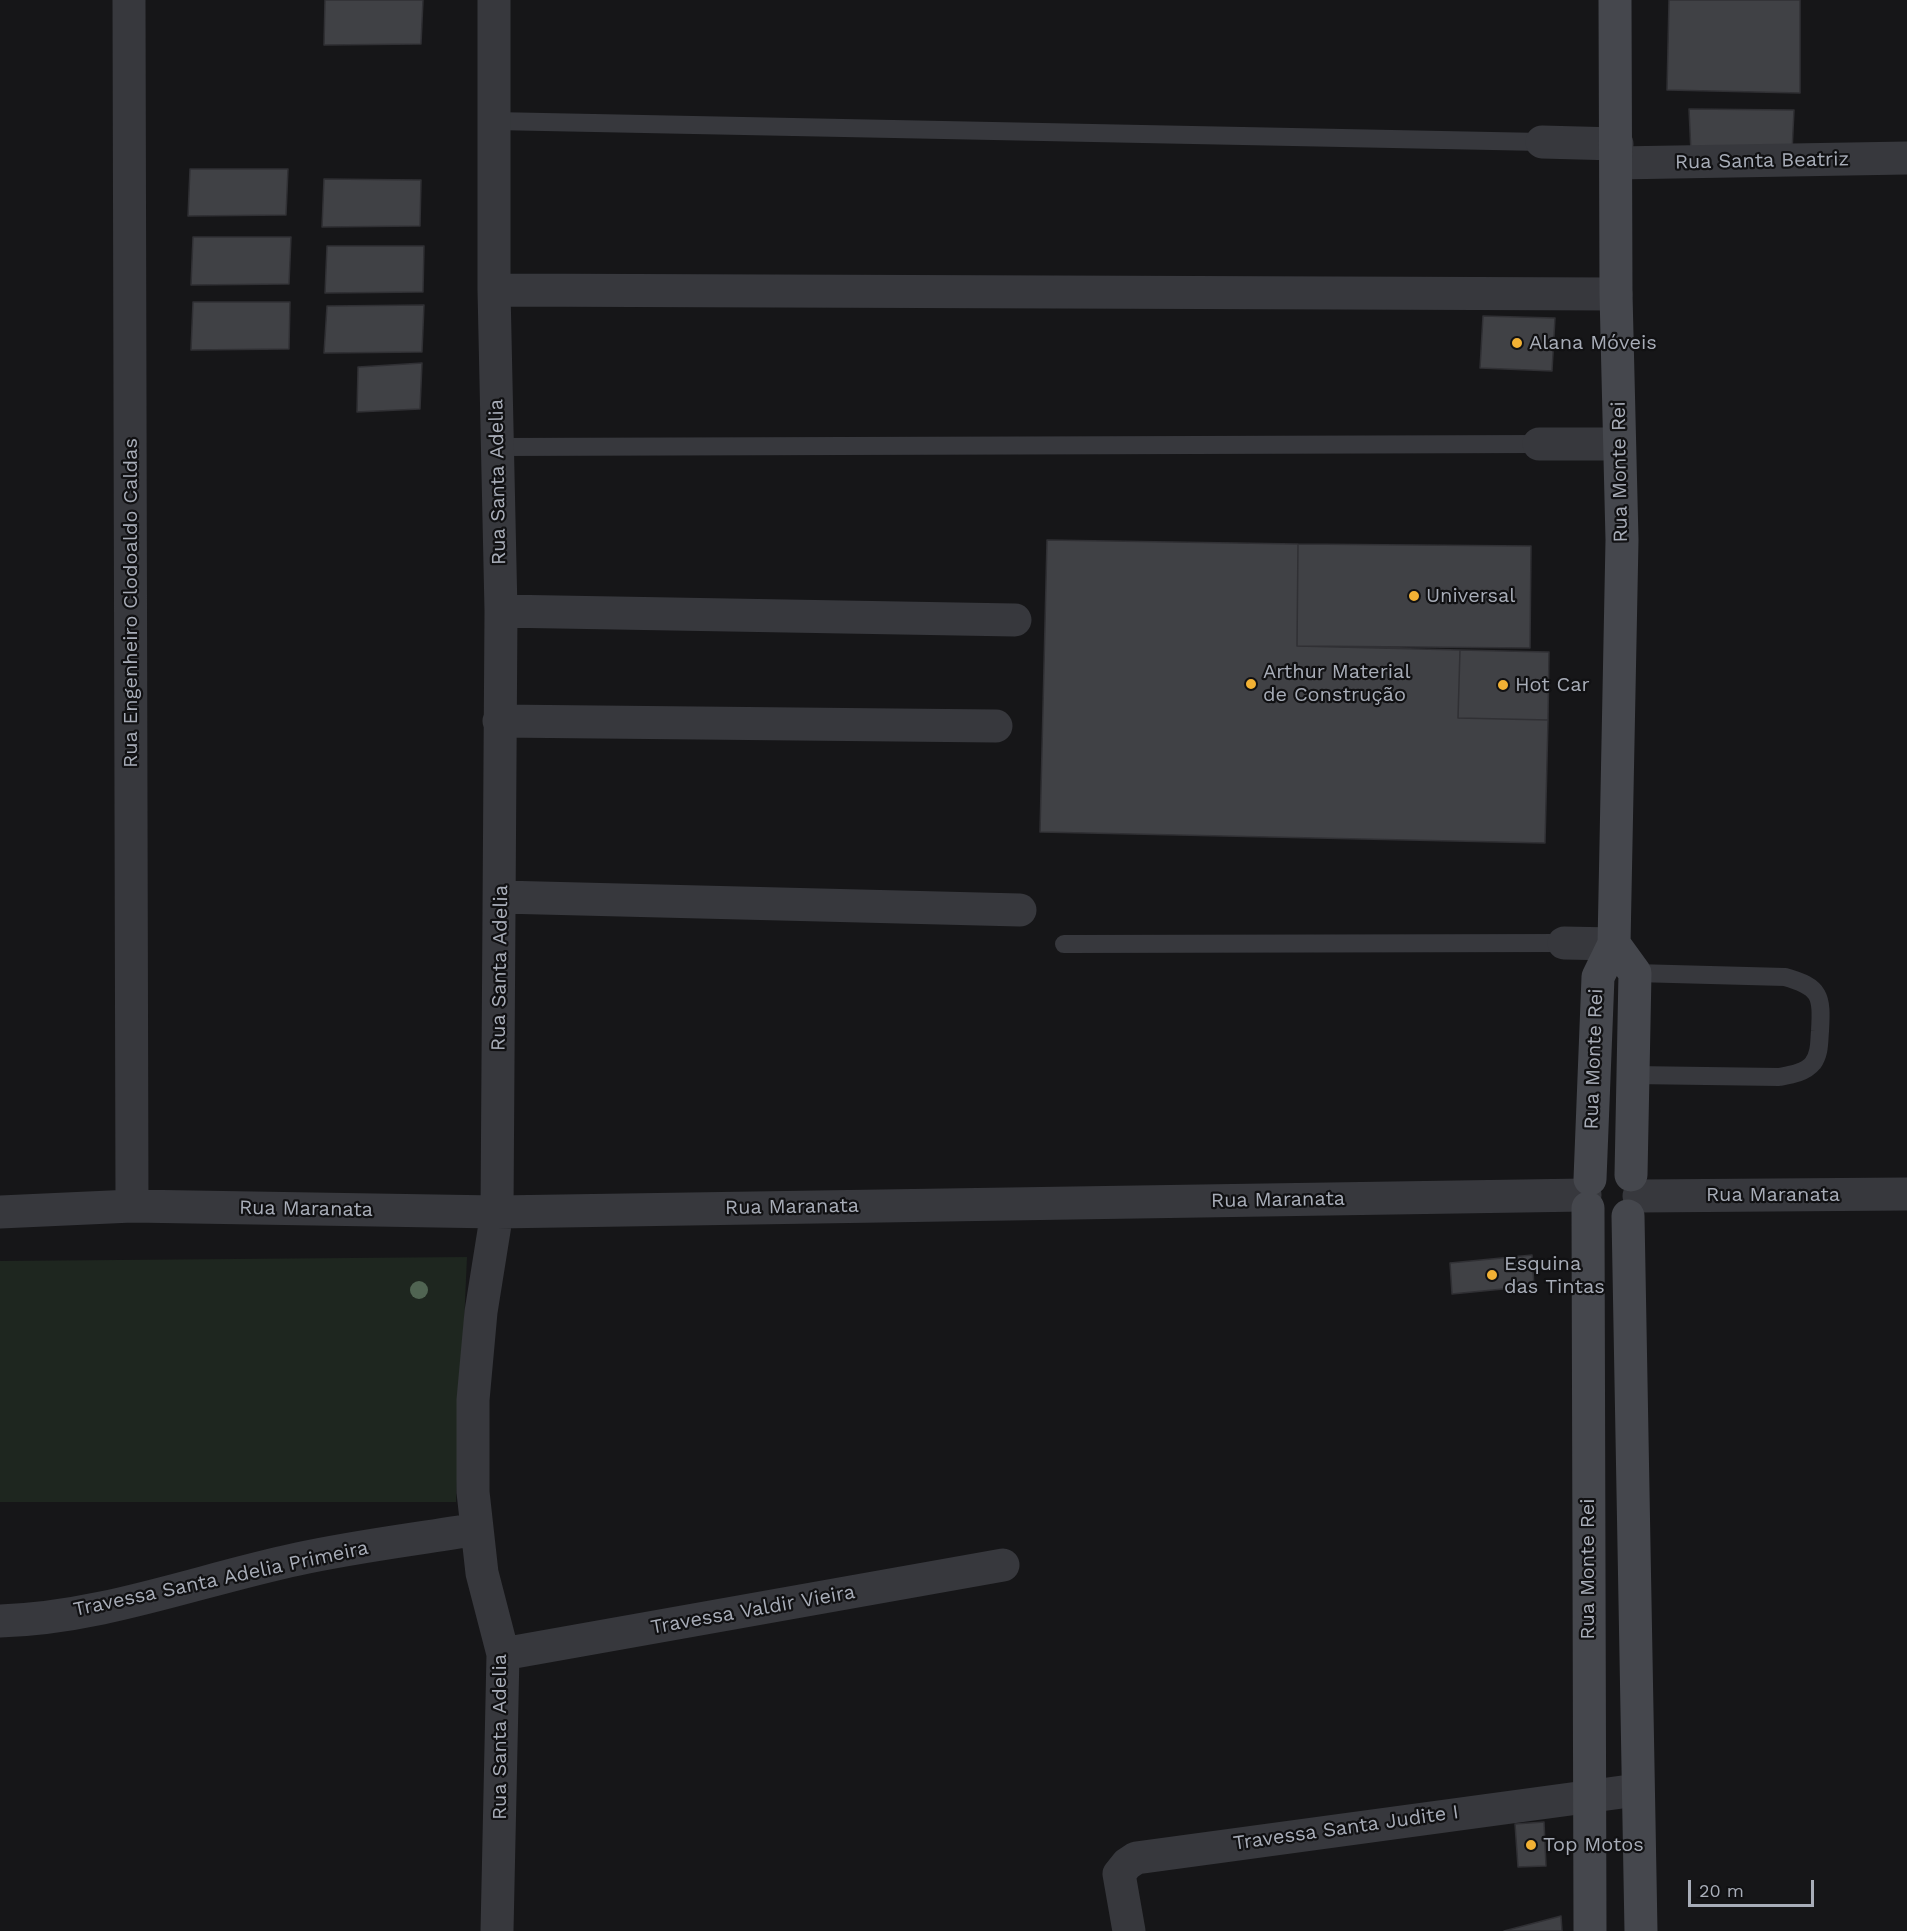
<!DOCTYPE html>
<meta charset="utf-8">
<style>
body{margin:0}
#map{position:relative;width:1907px;height:1931px;overflow:hidden;background:#161618;font-family:"Work Sans",sans-serif}
canvas{display:block}
.scale{position:absolute;left:1688px;top:1880px;width:126px;height:27px;box-sizing:border-box;border:3px solid #a8adb8;border-top:0;padding-left:8px;font-size:18px;line-height:21px;white-space:nowrap;color:#a8adb8;-webkit-text-stroke:4px #111113;paint-order:stroke}
</style>
<div id="map">
<canvas width="1907" height="1931"></canvas>
<div class="scale">20 m</div>
</div>
<script>
const ctx = document.querySelector('canvas').getContext('2d');
ctx.lineJoin = 'round';
function fillPath(path, color) { ctx.fillStyle = color; ctx.fill(path, 'evenodd'); }
function strokePath(path, color, width, dash) { ctx.strokeStyle = color; ctx.lineWidth = width; ctx.lineCap = dash ? 'butt' : 'round'; ctx.setLineDash(dash || []); ctx.stroke(path); }
function label(font, color, halo, rows, align = 'center') {
  ctx.font = font + ' "Work Sans",sans-serif'; ctx.lineWidth = 4.5; ctx.setLineDash([]); ctx.textBaseline = 'middle'; ctx.strokeStyle = halo; ctx.fillStyle = color; for (const [text, x, y, turn = 0] of rows) {
    ctx.save(); ctx.translate(x, y); ctx.rotate((+turn || 0) * Math.PI / 180); ctx.textAlign = isNaN(turn) ? turn : align; if (halo) ctx.strokeText(text, 0, 0); ctx.fillText(text, 0, 0); ctx.restore();
  }
}
fillPath(new Path2D(`
 M467,1257L456,1502H0V1261Z`), '#1e261f');
const building = new Path2D(`
 M325,0H423L421,44L324,45Z
 M1669,0H1800V93L1667,90Z
 M1689,109L1794,110L1792,152L1691,153Z
 M190,169H288L286,215L188,216Z
 M324,179L421,180L420,226L322,227Z
 M193,237H291L289,284L191,285Z
 M327,246H424L423,292L325,293Z
 M193,302H290L289,349L191,350Z
 M424,305L422,352L324,353L327,306Z
 M1483,316L1555,318L1552,371L1480,368Z
 M422,363L420,409L357,412L358,367Z
 M1047,540L1298,544L1297,646L1460,650L1458,718L1548,720L1545,843L1040,832Z
 M1298,544L1531,546L1530,648L1297,646Z
 M1460,650L1549,652L1548,720L1458,718Z
 M1532,1255L1534,1286L1452,1294L1450,1263Z
 M1544,1822L1546,1866L1518,1867L1515,1824Z
 M1561,1916L1562,1931H1504Z`);
fillPath(building, '#404145');
strokePath(building, '#303034', 1.5);
strokePath(new Path2D(`
 M494,121L1542,142
 M498,447L1539,444
 M1064,944L1564,943
 M1633,1075L1779,1077C1790,1075 1805,1073 1813,1063C1820,1053 1819,1042 1820,1031C1822,996 1821,987 1785,977L1635,973`), '#37383d', 18);
strokePath(new Path2D(`
 M129,0L132,1206
 M494,0V290L501,611L497,1212L481,1312L473,1400V1492L482,1573L503,1654L497,1931
 M1542,142L1617,144
 M1617,163L1907,158
 M494,290L1616,294
 M1539,444H1618
 M501,611L1015,620
 M499,721L996,726
 M501,897L1020,910
 M1564,943L1614,944
 M1639,1196L1907,1194
 M0,1212L132,1206L497,1212L1585,1195
 M0,1621C102,1618 199,1580 298,1559C357,1546 418,1539 477,1529
 M503,1654L1003,1565
 M1129,1931L1119,1874L1127,1864L1136,1858L1637,1790`), '#37383d', 33);
strokePath(new Path2D(`
 M1614,944L1635,973L1631,1175
 M1590,1179L1598,977L1614,944L1622,540L1616,294L1615,0
 M1588,1208L1590,1931
 M1628,1216L1641,1931`), '#45474d', 33);
ctx.fillStyle = '#506452';
for (const [x, y] of [
 [419,1290]
]) { ctx.beginPath(); ctx.arc(x, y, 9, 0, 2 * Math.PI); ctx.fill(); }
for (const [x, y, r, color] of [
 [1517,343,6,"#f2b134"],
 [1414,596,6,"#f2b134"],
 [1251,684,6,"#f2b134"],
 [1503,685,6,"#f2b134"],
 [1492,1275,6,"#f2b134"],
 [1531,1845,6,"#f2b134"]
]) { const dot = new Path2D(); dot.arc(x, y, r, 0, 2 * Math.PI); ctx.fillStyle = color; ctx.fill(dot); strokePath(dot, '#111113', 2); }
label('20px', '#a8adb8', '#111113', [
 ["Rua Santa Beatriz",1762,161,-1],
 ["Rua Monte Rei",1620,472,-91],
 ["Rua Santa Adelia",498,482,-91],
 ["Rua Engenheiro Clodoaldo Caldas",131,603,-90],
 ["Rua Santa Adelia",500,968,-89],
 ["Rua Monte Rei",1594,1059,-88],
 ["Rua Maranata",1773,1195],
 ["Rua Maranata",1278,1200,-1],
 ["Rua Maranata",792,1207,-1],
 ["Rua Maranata",306,1209,1],
 ["Rua Monte Rei",1588,1569,-90],
 ["Travessa Santa Adelia Primeira",221,1579,-12],
 ["Travessa Valdir Vieira",753,1610,-10],
 ["Rua Santa Adelia",500,1737,-90],
 ["Travessa Santa Judite I",1346,1828,-8]
]);
label('20px', '#a8adb8', '#111113', [
 ["Alana Móveis",1529,343],
 ["Universal",1426,596],
 ["Arthur Material",1263,672],
 ["de Construção",1263,695],
 ["Hot Car",1515,685],
 ["Esquina",1504,1264],
 ["das Tintas",1504,1287],
 ["Top Motos",1543,1845]
], 'left');
</script>
